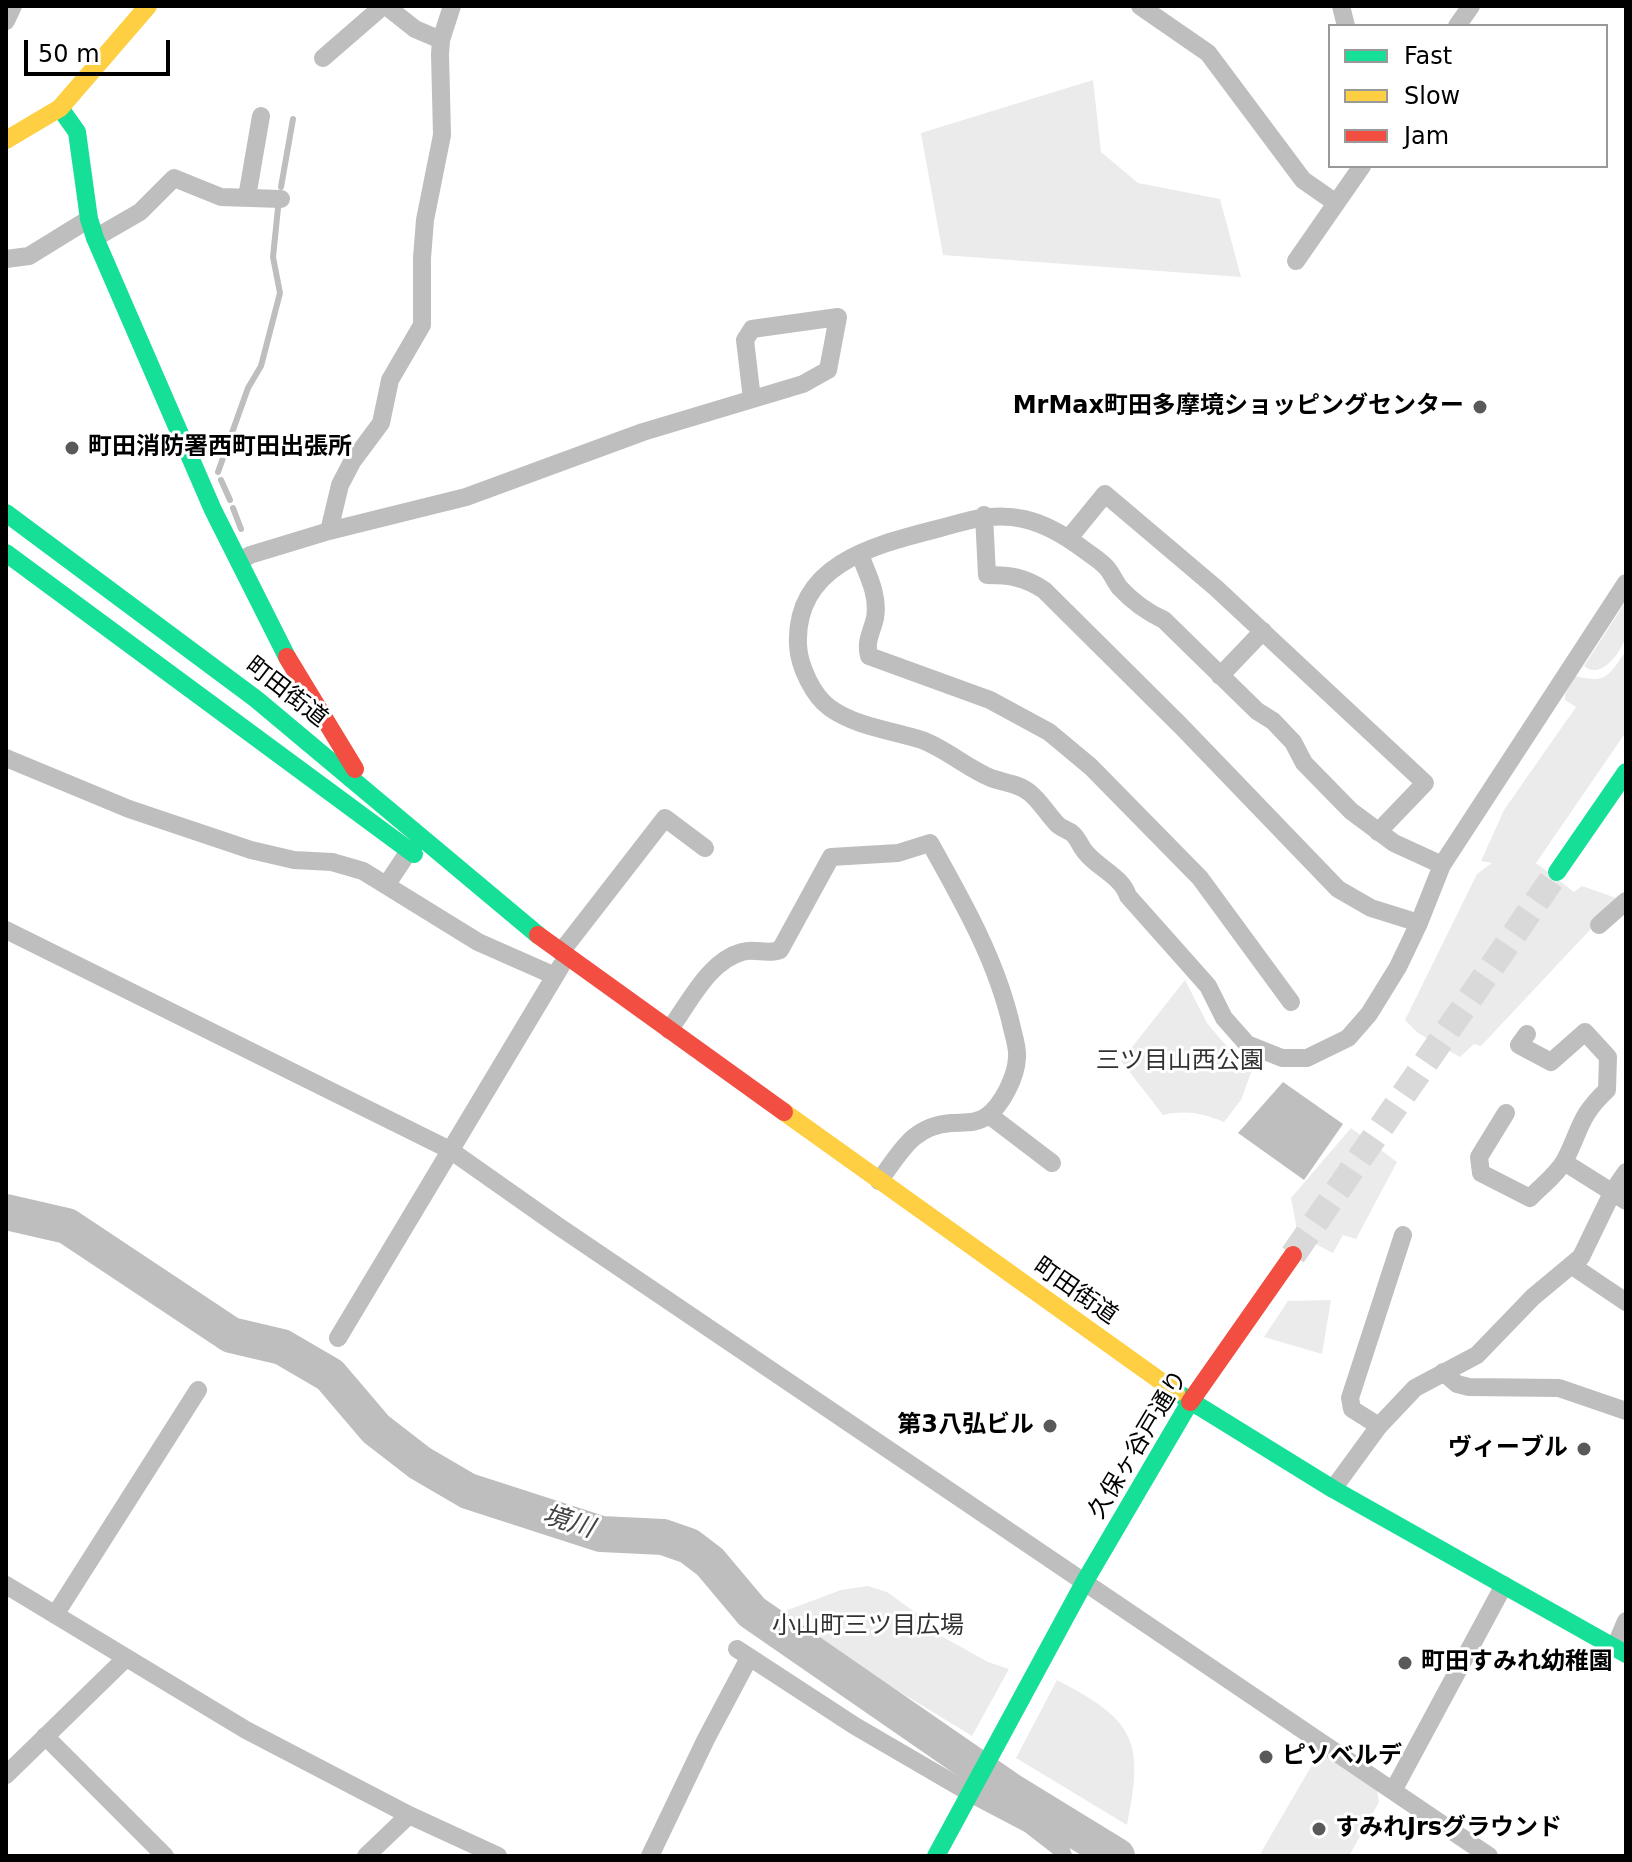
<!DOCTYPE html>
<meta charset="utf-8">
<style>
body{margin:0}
#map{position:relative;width:1632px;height:1862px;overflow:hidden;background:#fff;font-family:"DejaVu Sans",sans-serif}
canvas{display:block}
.frame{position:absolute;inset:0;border:8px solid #000;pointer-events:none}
.legend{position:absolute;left:1328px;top:24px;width:280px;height:144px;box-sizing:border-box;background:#fff;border:2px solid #999;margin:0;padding:10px 14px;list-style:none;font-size:24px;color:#000}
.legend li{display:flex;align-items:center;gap:16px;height:40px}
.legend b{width:40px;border:2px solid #999}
.scale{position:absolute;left:24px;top:40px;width:146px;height:36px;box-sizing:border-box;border:4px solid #000;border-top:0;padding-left:10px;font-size:24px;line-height:28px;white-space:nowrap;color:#000;-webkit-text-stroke:6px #fff;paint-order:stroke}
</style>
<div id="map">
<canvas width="1632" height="1862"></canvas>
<div class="frame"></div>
<ul class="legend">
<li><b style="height:10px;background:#16e098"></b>Fast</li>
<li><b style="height:10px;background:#ffcf43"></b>Slow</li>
<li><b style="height:10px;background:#f24e42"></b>Jam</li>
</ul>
<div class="scale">50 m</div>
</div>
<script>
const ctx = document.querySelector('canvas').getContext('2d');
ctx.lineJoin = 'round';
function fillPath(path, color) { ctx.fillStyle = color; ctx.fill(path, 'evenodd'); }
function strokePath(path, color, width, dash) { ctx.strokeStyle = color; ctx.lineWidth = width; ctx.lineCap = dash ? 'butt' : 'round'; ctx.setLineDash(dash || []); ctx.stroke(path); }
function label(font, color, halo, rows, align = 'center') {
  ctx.font = font + ' "DejaVu Sans","Noto Sans JP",sans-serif'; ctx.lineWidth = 6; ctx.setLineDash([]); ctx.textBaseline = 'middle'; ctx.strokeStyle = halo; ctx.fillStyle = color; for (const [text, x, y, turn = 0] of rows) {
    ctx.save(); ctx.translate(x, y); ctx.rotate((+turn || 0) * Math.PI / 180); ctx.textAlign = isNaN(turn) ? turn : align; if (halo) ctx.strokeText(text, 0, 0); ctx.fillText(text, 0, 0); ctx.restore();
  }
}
fillPath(new Path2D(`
 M1093,80L1101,152L1138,183L1220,199L1241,277L943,255L921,133Z
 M1626,601C1626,612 1629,629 1625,639C1619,655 1600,680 1584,666Z
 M1626,651V732L1536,863L1574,892L1582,886L1619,899L1481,1046L1474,1044L1460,1057L1418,1033L1405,1020L1477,874L1492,863L1481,861L1504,810L1576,707L1565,700V694L1575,676C1607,684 1608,676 1626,651Z
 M1185,980L1207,1023L1222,1041L1252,1070L1241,1100L1224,1122C1202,1113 1186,1110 1163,1115L1121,1061Z
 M1351,1128L1397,1162L1356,1239L1343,1235L1333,1253L1298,1235L1291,1198Z
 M1331,1300L1322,1354L1264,1337L1288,1301Z
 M868,1586L887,1592L919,1615L934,1632L988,1662L1009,1669L972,1736L774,1615L841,1590Z
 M1057,1680C1134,1720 1145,1740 1127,1825L1016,1758Z
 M1320,1751L1377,1789L1379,1802L1349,1856H1259Z`), '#ebebeb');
fillPath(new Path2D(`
 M1283,1082L1343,1124L1304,1180L1238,1133Z`), '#bebebe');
strokePath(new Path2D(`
 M281,187L293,119
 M218,472L248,388L261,366L280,293L273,257L278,208
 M221,480L230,500
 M233,508L241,529`), '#bebebe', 6);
strokePath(new Path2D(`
 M6,1212L67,1226L231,1335L282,1347L330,1375L376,1429L420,1463L468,1491L601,1534L663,1537L689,1546L710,1562L752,1612L1011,1791L1117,1856`), '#bebebe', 36);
strokePath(new Path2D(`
 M1293,1255L1557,872`), '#d9d9d9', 26, [26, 13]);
strokePath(new Path2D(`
 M386,6L415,29L441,40
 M1140,6L1208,53L1303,180L1336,203
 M1341,6L1346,26
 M6,21L13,6
 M1457,26L1471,6
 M323,58L383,6
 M247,197L261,116
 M95,238L140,212L174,178L221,197L281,199
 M6,259L29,256L89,219
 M1296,261L1362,166
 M984,515L987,575C1010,575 1024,577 1044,590L1181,726L1338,889L1371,908L1419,923
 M329,531L340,485L352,462L381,423L390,380L422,325V258L425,220L442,135L440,54L441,40L452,6
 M1069,538L1105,494L1216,588L1425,783L1378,832
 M860,555C868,575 879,596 875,618C872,632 865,641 869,656L990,700L1049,732L1091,767L1200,878L1291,1002
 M239,562L250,555L329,531L466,497L643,432L803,384L828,370L838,317L752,329L745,340L752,399
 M1220,676L1263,631
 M6,758L129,809L251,850L294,860L332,862L363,871L478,942L555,976
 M1442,865L1394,843L1351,811L1304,763L1293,742L1273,721L1257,711L1164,620C1149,613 1132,601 1120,588C1115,582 1112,574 1107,568C1101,561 1091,555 1083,549C1043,519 1008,508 959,523C892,542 794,555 798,645C799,666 813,696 830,708C857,727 891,730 922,740C946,749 967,768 991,778C1004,783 1019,783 1030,793C1041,802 1048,815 1058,825C1063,829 1069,830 1073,834C1079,840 1081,848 1087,854C1100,869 1122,877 1128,896L1208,986L1224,1018L1247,1044L1282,1058H1307L1348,1038L1369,1014L1398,967L1419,923L1442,865L1626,583
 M387,884L409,851
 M1599,925L1626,901
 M6,930L450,1150L558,1226L1489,1856
 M561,952L665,818L705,848
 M669,1030C689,1004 708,961 742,952C755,948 767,955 780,950L831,857L898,853L930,843C963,902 997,961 1012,1028C1014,1037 1018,1048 1017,1058C1016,1077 1002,1105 987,1116C976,1124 964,1122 951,1123C912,1126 901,1152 879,1181
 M1506,1113L1479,1157L1481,1173L1530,1198C1541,1186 1557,1175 1565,1160C1581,1129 1579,1116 1607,1090L1608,1057L1585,1032L1551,1062L1519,1045L1527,1034
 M989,1115L1052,1163
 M1564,1162L1626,1201
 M1571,1265L1626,1302
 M338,1338L561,966
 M1443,1372L1457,1384L1469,1387L1559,1388L1626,1411
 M1379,1426L1352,1409L1350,1398L1403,1235
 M1333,1489L1379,1426L1415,1388L1477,1355L1533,1297L1581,1257L1613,1191L1626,1172
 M6,1585L246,1730L409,1815L498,1856
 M55,1615L198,1390
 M1615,1647L1626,1621
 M737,1649L855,1726L970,1793L1029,1824L1060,1848L1063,1856
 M45,1736L165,1856
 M6,1775L126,1658
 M1393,1791L1504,1585
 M366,1856L409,1815
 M650,1856L706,1739L749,1658`), '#bebebe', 18);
strokePath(new Path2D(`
 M60,108L77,132L89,219L95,238L213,510L287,657
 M6,513L256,699L538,935
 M6,553L414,854
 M1557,872L1626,772
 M1176,1392L1333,1489L1626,1654
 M936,1856L1085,1581L1190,1402`), '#16e098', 18);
strokePath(new Path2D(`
 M6,140L60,108L148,6
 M784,1112L1176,1392`), '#ffcf43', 18);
strokePath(new Path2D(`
 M287,657L355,769
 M538,935L784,1112
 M1190,1402L1293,1255`), '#f24e42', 18);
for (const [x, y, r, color] of [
 [1480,407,8,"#595959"],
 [72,448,8,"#595959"],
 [1050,1426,8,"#595959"],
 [1584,1449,8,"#595959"],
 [1405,1663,8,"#595959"],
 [1266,1757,8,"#595959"],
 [1319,1829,8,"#595959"]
]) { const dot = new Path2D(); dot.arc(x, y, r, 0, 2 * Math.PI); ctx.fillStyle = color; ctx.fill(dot); strokePath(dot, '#fff', 3); }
label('bold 24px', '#000', '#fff', [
 ["MrMax町田多摩境ショッピングセンター",1464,407,"right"],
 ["町田消防署西町田出張所",88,448],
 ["第3八弘ビル",1034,1426,"right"],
 ["ヴィーブル",1568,1449,"right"],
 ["町田すみれ幼稚園",1421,1663],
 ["ピソベルデ",1282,1757],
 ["すみれJrsグラウンド",1335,1829]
], 'left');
label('24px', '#000', '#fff', [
 ["町田街道",286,693,38],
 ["町田街道",1075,1292,35],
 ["久保ヶ谷戸通り",1139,1445,-59]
]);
label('24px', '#323232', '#fff', [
 ["三ツ目山西公園",1180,1062],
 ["小山町三ツ目広場",868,1627]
]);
label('italic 26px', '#434343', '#fff', [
 ["境川",568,1523,17]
]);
</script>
